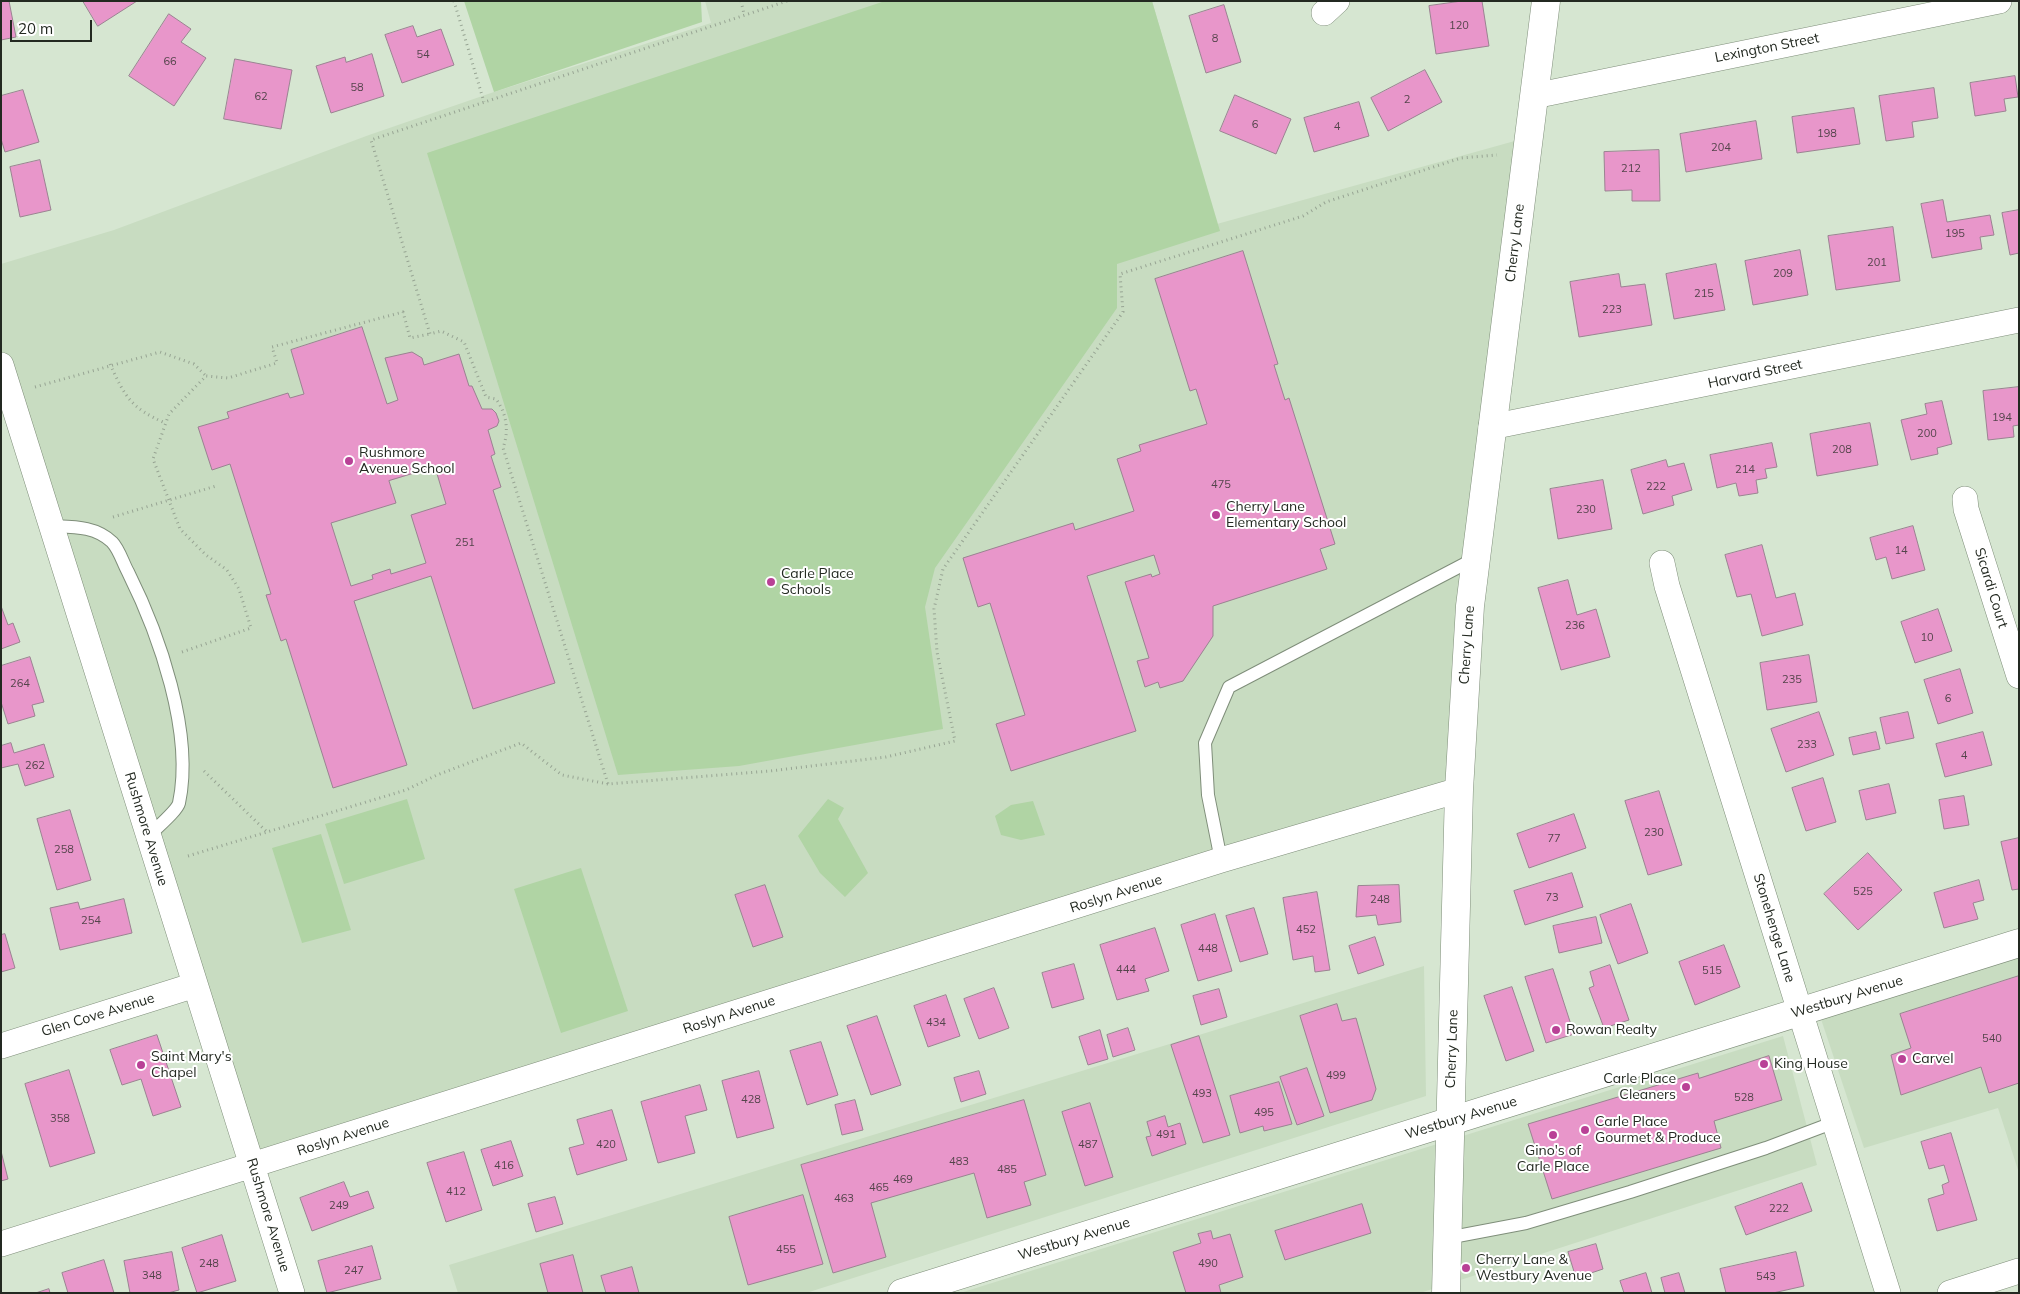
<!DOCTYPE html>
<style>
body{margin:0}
#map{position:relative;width:2020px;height:1294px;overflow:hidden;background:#d6e6d1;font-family:Mulish,sans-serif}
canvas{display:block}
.frame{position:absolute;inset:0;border:2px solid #232921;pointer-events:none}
.scale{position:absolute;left:10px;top:20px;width:82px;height:22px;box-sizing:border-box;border:2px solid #232921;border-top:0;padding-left:6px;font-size:15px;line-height:18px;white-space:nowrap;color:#232921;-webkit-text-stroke:4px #fff;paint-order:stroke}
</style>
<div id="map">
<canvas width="2020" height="1294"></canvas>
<div class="frame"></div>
<div class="scale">20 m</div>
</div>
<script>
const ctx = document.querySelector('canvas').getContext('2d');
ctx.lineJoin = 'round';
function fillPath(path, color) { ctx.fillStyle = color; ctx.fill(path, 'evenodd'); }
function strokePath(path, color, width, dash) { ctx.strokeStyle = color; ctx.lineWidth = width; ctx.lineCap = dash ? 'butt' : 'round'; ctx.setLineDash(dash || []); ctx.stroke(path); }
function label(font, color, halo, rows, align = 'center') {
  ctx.font = font + ' Mulish,sans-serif'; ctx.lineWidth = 4; ctx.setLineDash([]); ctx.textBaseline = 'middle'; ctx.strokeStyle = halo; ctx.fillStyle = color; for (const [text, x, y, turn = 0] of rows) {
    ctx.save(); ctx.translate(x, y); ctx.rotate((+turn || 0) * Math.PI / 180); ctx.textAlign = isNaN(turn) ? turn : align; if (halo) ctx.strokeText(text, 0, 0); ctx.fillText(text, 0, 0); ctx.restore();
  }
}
fillPath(new Path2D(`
 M705,1H1152L1217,224L1529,137L1459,790L252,1166L1,365V264L114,230L369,135L494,92L711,23Z
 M2019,955V1173L1998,1108L1864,1148L1820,1016Z
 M1424,966L1426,1096L806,1293H458L449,1265Z
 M1783,1036L1817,1165L1420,1293H960Z`), '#c8dcc1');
fillPath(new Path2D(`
 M464,1H701L702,22L494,92Z
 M885,1H1152L1220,231L1117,264V308L935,568L925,607L943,729L739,766L618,775L427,153Z
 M407,799L425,859L344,884L325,824Z
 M828,799L844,808L838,819L868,873L845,897L820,873L798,836Z
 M1033,801L1045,835L1021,840L1001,835L995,816L1011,805Z
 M321,834L351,930L302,943L272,848Z
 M581,868L628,1011L561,1033L514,889Z`), '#b0d4a4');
const building = new Path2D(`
 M1,1H9L16,37L1,40Z
 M83,1H137L98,26Z
 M1462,1H1482L1489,46L1436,54L1429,6Z
 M1224,5L1241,62L1206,73L1189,16Z
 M169,14L191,29L181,42L206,58L174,106L129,76Z
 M413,26L417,37L441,29L454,65L402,83L385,35Z
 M372,54L384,96L331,113L316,66L345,57L346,62Z
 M235,59L292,70L281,129L224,119Z
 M1425,70L1442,102L1388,131L1371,98Z
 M2015,76L2018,97L2004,99L2006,111L1975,116L1970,83Z
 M1934,88L1938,118L1912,122L1914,137L1886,141L1879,96Z
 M23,90L39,142L5,152L1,139V96Z
 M1235,95L1291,119L1276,154L1220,131Z
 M1359,102L1369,136L1314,152L1304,118Z
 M1854,108L1860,144L1797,153L1792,117Z
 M1756,121L1762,159L1686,172L1680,134Z
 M1659,150L1660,201H1632V190L1605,191L1604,152Z
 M40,160L51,210L20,217L10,167Z
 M1943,200L1947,222L1990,215L1994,235L1980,237L1982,249L1932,258L1921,204Z
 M2019,210V253L2010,255L2002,213Z
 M1893,227L1900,281L1836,290L1828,236Z
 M1800,250L1808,295L1753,305L1745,261Z
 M1243,251L1278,364L1274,365L1285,400L1289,398L1335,544L1320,549L1327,569L1213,606V636L1183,681L1160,688L1158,682L1145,687L1137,661L1149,658L1125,582L1151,574L1152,577L1160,574L1154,555L1087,576L1136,731L1011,771L996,724L1025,715L990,603L978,607L963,558L1073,523L1075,530L1134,511L1117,459L1141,451L1139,445L1207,424L1196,389L1190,391L1155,279Z
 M1716,264L1725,310L1674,319L1666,274Z
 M1619,274L1621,287L1645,284L1652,325L1579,337L1570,282Z
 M362,327L387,404L398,400L385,358L412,352L422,358L424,365L459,354L469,386H472L482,409H492L496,413L499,421L497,426L488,430L495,454L491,456L501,487L493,490L555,683L473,709L431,576L354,601L407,765L333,788L286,639L281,641L266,595L271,594L230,464L212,470L198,427L229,418L227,412L288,393L290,398L304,394L291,350ZM435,467L446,504L411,515L426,563L391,574L390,569L372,575L373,579L351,586L331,523L396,503L389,481Z
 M2019,387V425L2013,426L2014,437L1988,440L1983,391Z
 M1942,401L1952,444L1937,448L1938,454L1911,460L1901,420L1927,414L1925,404Z
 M1870,423L1878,465L1817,476L1810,434Z
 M1772,443L1777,467L1765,469L1767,478L1756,480L1758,493L1739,496L1736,483L1717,488L1710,455Z
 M1666,460L1668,467L1684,463L1692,490L1672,496L1674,505L1643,514L1631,470Z
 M1603,480L1612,529L1558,539L1550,489Z
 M1913,526L1925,570L1892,579L1886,557L1876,560L1870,538Z
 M1762,545L1776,598L1795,593L1803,625L1762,636L1751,594L1737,597L1725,555Z
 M1568,580L1577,615L1596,609L1610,657L1561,670L1538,588Z
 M1,606L8,625L13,623L20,642L1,649Z
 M1938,609L1952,651L1915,663L1901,622Z
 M1809,655L1817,702L1767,710L1760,663Z
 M30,657L44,702L32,705L35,716L8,724L1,702V666Z
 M1960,669L1973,713L1938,724L1924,680Z
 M1819,712L1834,755L1786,772L1771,729Z
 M1908,712L1914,738L1886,744L1880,718Z
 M1876,732L1880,749L1853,755L1849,738Z
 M1983,732L1992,765L1945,777L1936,744Z
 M11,743L14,753L44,744L54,777L25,786L18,764L1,768V746Z
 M1823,778L1836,822L1806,831L1792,788Z
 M1889,784L1896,813L1866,820L1859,791Z
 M1659,791L1682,865L1648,875L1625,801Z
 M1964,796L1969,825L1944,829L1939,800Z
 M70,810L91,880L57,890L37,819Z
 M1574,814L1586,848L1529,868L1517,834Z
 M2019,838V889L2012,890L2001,842Z
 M1868,853L1902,890L1858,930L1824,894Z
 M1572,873L1583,907L1525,925L1514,891Z
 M1979,880L1984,900L1973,903L1978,919L1944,928L1934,893Z
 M765,885L783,937L753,947L735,895Z
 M1399,885L1401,922L1378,925L1376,915L1356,917L1358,886Z
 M1317,892L1330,970L1315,972L1313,956L1293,960L1283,898Z
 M124,899L132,933L60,950L50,908L78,902L80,909Z
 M1631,904L1648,953L1618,964L1600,915Z
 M1254,908L1268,954L1240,962L1226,916Z
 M1215,914L1232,971L1198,981L1181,925Z
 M1596,917L1602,943L1559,953L1553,926Z
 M1155,928L1169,971L1145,979L1149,991L1117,1000L1100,945Z
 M5,934L15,968L1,972V935Z
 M1375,937L1384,965L1358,974L1349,946Z
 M1724,945L1740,987L1695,1005L1679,962Z
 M1074,964L1084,999L1052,1008L1042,973Z
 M1610,965L1629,1020L1604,1028L1589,988L1594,986L1590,972Z
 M1553,969L1574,1034L1546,1043L1525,977Z
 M2019,976V1083L1989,1093L1981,1067L1901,1095L1891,1055L1911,1048L1900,1014Z
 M1512,987L1534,1051L1506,1061L1484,996Z
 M994,988L1009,1028L979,1039L964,999Z
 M1219,989L1227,1017L1201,1025L1193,996Z
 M946,995L960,1036L928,1047L914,1006Z
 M1337,1004L1342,1021L1356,1018L1376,1089L1372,1100L1330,1113L1300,1016Z
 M877,1016L901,1085L871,1095L847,1026Z
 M1128,1028L1135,1050L1113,1057L1107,1035Z
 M1100,1030L1108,1059L1088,1065L1079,1037Z
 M157,1035L181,1107L153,1116L141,1079L122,1085L110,1050Z
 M1199,1036L1230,1135L1203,1143L1171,1045Z
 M821,1042L838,1095L807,1105L790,1051Z
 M1769,1056L1782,1100L1714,1121L1721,1148L1552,1199L1528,1124L1698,1073L1699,1078Z
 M1307,1068L1324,1116L1297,1125L1280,1077Z
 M69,1070L95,1153L50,1167L25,1084Z
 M759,1071L774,1128L737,1138L722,1081Z
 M979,1071L986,1094L961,1102L954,1078Z
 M1279,1082L1292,1124L1264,1131L1263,1126L1240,1133L1230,1096Z
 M700,1085L707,1110L685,1116L695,1153L658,1163L641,1102Z
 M855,1100L863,1130L842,1135L835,1105Z
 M1024,1100L1046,1175L1024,1182L1031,1205L987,1218L974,1173L871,1203L886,1257L833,1273L801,1165Z
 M1090,1103L1113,1177L1085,1186L1062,1112Z
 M612,1110L627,1160L577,1175L569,1148L584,1144L577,1120Z
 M1165,1116L1168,1127L1180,1123L1186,1144L1152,1156L1146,1137L1151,1136L1147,1122Z
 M1951,1133L1977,1220L1937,1231L1928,1199L1944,1194L1942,1185L1949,1182L1944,1165L1929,1169L1921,1142Z
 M511,1141L523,1176L493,1186L481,1150Z
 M1,1151L8,1179L1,1181Z
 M464,1152L482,1210L446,1222L427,1163Z
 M344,1182L350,1197L368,1191L374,1208L312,1231L300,1198Z
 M1802,1183L1812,1211L1746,1235L1735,1207Z
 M803,1195L823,1264L748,1285L729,1217Z
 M555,1197L563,1224L536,1232L528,1204Z
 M1362,1204L1371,1233L1285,1260L1275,1231Z
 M1211,1231L1213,1239L1230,1234L1243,1277L1219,1285L1221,1293H1186L1173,1252L1201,1243L1198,1234Z
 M222,1235L236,1281L197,1293L182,1248Z
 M1596,1244L1603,1269L1576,1278L1568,1252Z
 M372,1246L381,1279L327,1293L318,1261Z
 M172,1252L179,1290L168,1293H130L124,1261Z
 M1796,1252L1804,1286L1773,1293H1726L1720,1269Z
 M573,1255L583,1293H548L540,1264Z
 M104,1260L114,1293H68L62,1273Z
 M632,1267L639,1293H606L601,1276Z
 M1646,1273L1652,1293H1624L1620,1281Z
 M1679,1273L1685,1293H1665L1661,1278Z
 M49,1289L50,1293H36Z`);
fillPath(building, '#e896ca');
strokePath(building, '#9a8391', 1);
const service = new Path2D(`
 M51,526C74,527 95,526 112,542C119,549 123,563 128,572C159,634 194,733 179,803C177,811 155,829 149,836
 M1221,860L1208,795L1205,743L1229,687L1474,559
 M1447,1238L1526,1223L1630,1192L1766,1148L1835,1122`);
const minor = new Path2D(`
 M1324,13L1337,1
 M1534,96L1999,1
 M1,365L292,1293
 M1491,427L2019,320
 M1965,499L1966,509L2019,676
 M1662,563L1667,586L1888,1293
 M1,1046L195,985
 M1,1244L1221,860L1459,790
 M1950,1293L2019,1271`);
const tertiary = new Path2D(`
 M1446,1293L1459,790L1470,606L1546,1`);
const secondary = new Path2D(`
 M902,1293L2019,943`);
strokePath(service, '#7f8e7a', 14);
strokePath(minor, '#7f8e7a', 26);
strokePath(tertiary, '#7f8e7a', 29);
strokePath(secondary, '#7f8e7a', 29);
strokePath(new Path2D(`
 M454,1L484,102
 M741,1L744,14
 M787,1L371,140L430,334L441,331L464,342L486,397L496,399C507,414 509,431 503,448L608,784L770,771L886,757L955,741L937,652L934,609L943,569L1123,312L1120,274L1303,216L1326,202L1461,158L1497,155
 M110,364C125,397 131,408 165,423
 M35,387L160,352L194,364L206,376
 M113,517L216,486
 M182,652L251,628L239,589L227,570L206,555L180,529L153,459L169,414L206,376L228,378L277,363L272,347L403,312L410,338L430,334
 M204,771L267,832L406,790L437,775L521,743L562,775L608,784
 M188,856L267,832`), '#97a493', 3, [1, 4]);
strokePath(service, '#fff', 12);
strokePath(minor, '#fff', 25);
strokePath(tertiary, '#fff', 28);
strokePath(secondary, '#fff', 28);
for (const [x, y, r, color] of [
 [349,461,5,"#b94196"],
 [1216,515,5,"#b94196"],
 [771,582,5,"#b94196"],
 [1556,1030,5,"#b94196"],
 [1902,1059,5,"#b94196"],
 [1764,1064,5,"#b94196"],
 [141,1065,5,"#b94196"],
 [1686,1087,5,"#b94196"],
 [1585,1130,5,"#b94196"],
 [1553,1135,5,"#b94196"],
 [1466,1268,5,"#b94196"]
]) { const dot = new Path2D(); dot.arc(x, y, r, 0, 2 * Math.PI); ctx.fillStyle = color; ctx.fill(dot); strokePath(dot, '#fff', 2); }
label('11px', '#54444b', null, [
 ["120",1459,26],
 ["8",1215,39],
 ["54",423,55],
 ["66",170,62],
 ["58",357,88],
 ["62",261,97],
 ["2",1407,100],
 ["6",1255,125],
 ["4",1337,127],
 ["198",1827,134],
 ["204",1721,148],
 ["212",1631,169],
 ["195",1955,234],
 ["201",1877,263],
 ["209",1783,274],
 ["215",1704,294],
 ["223",1612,310],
 ["194",2002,418],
 ["200",1927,434],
 ["208",1842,450],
 ["214",1745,470],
 ["475",1221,485],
 ["222",1656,487],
 ["230",1586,510],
 ["251",465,543],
 ["14",1901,551],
 ["236",1575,626],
 ["10",1927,638],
 ["235",1792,680],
 ["264",20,684],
 ["6",1948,699],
 ["233",1807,745],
 ["4",1964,756],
 ["262",35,766],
 ["230",1654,833],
 ["77",1554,839],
 ["258",64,850],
 ["525",1863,892],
 ["73",1552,898],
 ["248",1380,900],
 ["254",91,921],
 ["452",1306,930],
 ["448",1208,949],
 ["444",1126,970],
 ["515",1712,971],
 ["434",936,1023],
 ["540",1992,1039],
 ["499",1336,1076],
 ["493",1202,1094],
 ["528",1744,1098],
 ["428",751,1100],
 ["495",1264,1113],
 ["358",60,1119],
 ["491",1166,1135],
 ["420",606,1145],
 ["487",1088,1145],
 ["483",959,1162],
 ["416",504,1166],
 ["485",1007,1170],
 ["469",903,1180],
 ["465",879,1188],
 ["412",456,1192],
 ["463",844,1199],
 ["249",339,1206],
 ["222",1779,1209],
 ["455",786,1250],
 ["248",209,1264],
 ["490",1208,1264],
 ["247",354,1271],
 ["348",152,1276],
 ["543",1766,1277]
]);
label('14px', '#232921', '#fff', [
 ["Lexington Street",1767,48,-11],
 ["Cherry Lane",1515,243,-83],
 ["Harvard Street",1755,374,-12],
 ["Sicardi Court",1991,588,73],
 ["Cherry Lane",1467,645,-86],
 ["Rushmore Avenue",146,829,73],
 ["Roslyn Avenue",1116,894,-18],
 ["Stonehenge Lane",1774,928,73],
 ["Westbury Avenue",1847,997,-17],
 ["Glen Cove Avenue",98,1015,-17],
 ["Roslyn Avenue",729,1015,-18],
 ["Cherry Lane",1452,1049,-88],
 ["Westbury Avenue",1461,1118,-17],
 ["Roslyn Avenue",343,1137,-18],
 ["Rushmore Avenue",268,1215,73],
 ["Westbury Avenue",1074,1239,-17]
]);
label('14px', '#232921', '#fff', [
 ["Rushmore",359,453],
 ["Avenue School",359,469],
 ["Cherry Lane",1226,507],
 ["Elementary School",1226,523],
 ["Carle Place",781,574],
 ["Schools",781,590],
 ["Rowan Realty",1566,1030],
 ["Saint Mary's",151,1057],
 ["Chapel",151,1073],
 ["Carvel",1912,1059],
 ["King House",1774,1064],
 ["Carle Place",1676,1079,"right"],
 ["Cleaners",1676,1095,"right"],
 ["Carle Place",1595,1122],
 ["Gourmet & Produce",1595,1138],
 ["Gino's of",1553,1151,"center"],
 ["Carle Place",1553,1167,"center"],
 ["Cherry Lane &",1476,1260],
 ["Westbury Avenue",1476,1276]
], 'left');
</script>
